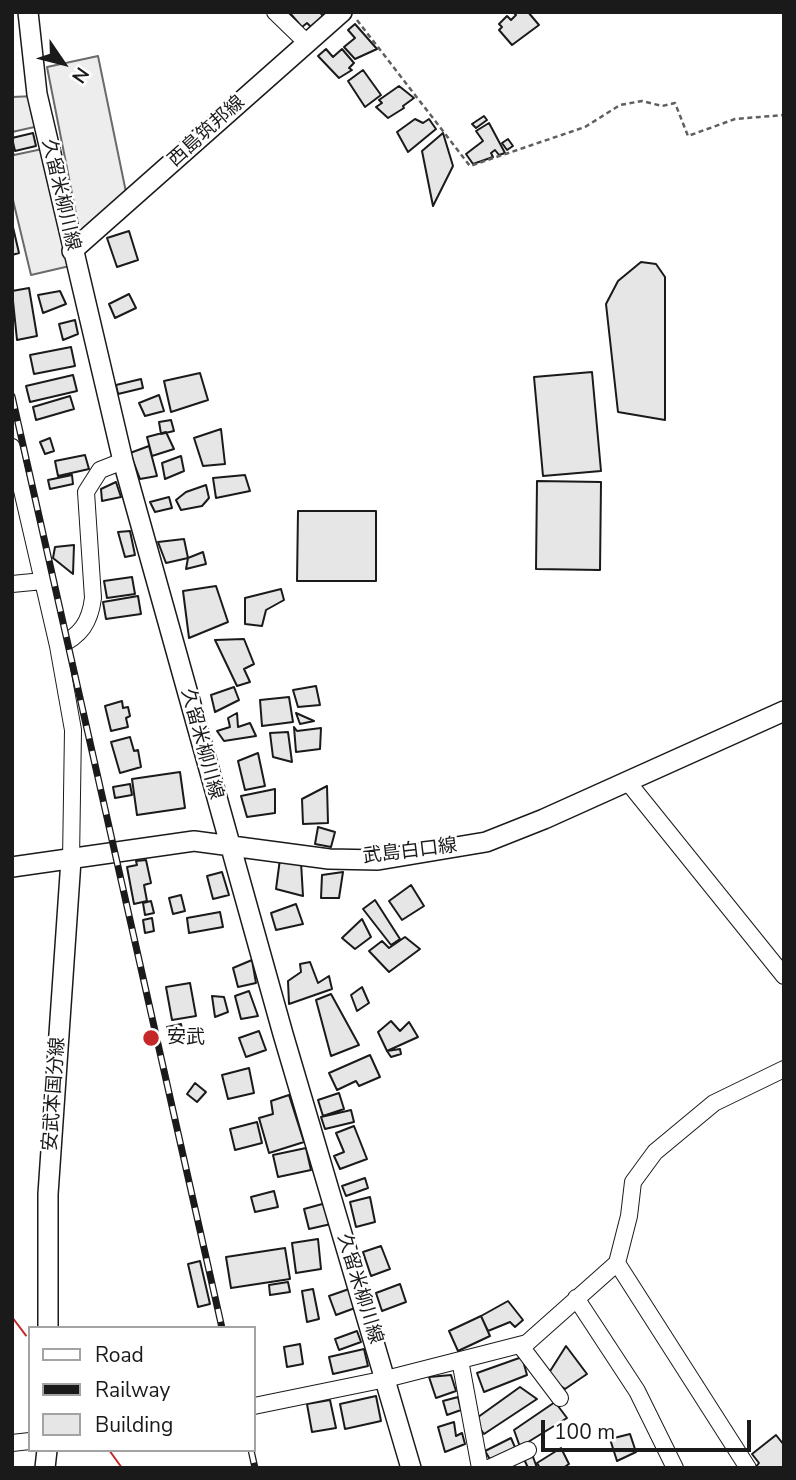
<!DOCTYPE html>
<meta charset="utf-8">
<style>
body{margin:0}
#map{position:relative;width:796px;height:1480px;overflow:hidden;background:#fff;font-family:"Nunito Sans",sans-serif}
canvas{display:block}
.frame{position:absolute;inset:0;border:14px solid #1a1a1a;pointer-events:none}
.legend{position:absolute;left:28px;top:1326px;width:228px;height:126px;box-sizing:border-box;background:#fff;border:2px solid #a3a3a3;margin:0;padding:9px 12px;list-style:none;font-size:21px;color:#1a1a1a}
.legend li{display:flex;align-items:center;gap:14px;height:35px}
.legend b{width:35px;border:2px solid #a3a3a3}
.north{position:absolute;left:28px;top:28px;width:70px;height:70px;-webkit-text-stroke:5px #fff;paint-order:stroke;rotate:125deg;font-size:19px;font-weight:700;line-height:28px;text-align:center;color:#1a1a1a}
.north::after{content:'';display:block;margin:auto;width:24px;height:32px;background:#1a1a1a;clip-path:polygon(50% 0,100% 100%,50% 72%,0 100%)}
.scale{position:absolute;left:541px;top:1420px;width:210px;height:32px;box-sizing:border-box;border:4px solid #1a1a1a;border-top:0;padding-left:9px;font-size:21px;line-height:24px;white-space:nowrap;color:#1a1a1a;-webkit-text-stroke:5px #fff;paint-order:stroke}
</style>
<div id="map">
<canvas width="796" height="1480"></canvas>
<div class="frame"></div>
<ul class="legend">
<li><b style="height:9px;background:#fff"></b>Road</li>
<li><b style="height:9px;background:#1a1a1a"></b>Railway</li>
<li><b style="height:19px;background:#e6e6e6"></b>Building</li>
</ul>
<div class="north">N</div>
<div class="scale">100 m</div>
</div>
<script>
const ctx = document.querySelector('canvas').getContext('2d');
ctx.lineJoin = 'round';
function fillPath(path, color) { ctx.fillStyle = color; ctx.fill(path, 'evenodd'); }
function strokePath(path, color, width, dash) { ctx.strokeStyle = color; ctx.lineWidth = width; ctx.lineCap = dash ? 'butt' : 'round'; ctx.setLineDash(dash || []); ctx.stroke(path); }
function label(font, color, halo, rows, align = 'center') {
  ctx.font = font + ' "Nunito Sans","Noto Sans JP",sans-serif'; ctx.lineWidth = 5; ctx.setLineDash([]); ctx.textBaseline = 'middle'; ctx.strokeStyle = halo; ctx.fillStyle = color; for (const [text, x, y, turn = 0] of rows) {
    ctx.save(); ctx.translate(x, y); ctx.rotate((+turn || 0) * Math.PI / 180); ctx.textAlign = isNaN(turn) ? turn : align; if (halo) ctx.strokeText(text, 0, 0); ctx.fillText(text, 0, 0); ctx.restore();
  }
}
const built = new Path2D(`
 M98,56L127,197L85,233L79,229L47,67Z
 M35,96L39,126L12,132V97Z
 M47,148L74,265L31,275L12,196V151L14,155Z`);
fillPath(built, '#ededed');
strokePath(built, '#6a6a6a', 2);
const building = new Path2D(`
 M289,12H320L324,18L312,28L307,23L302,27Z
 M513,12H528L539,25L512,45L499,30L502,27L499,24L507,16L511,20L516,15Z
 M355,24L377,49L355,59L344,47L355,38L348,30Z
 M326,49L333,57L342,49L354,63L349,68L352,70L339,78L318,56Z
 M363,70L381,95L365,107L348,81Z
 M399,86L414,98L403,106L404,108L388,118L376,107L382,103L379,100Z
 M484,116L487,120L476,128L472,124Z
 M415,119L423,123L429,119L436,129L408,152L397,132Z
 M489,123L505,153L499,155L495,150L491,153L493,157L473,164L466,154L483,141L476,131Z
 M33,133L36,146L15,151L12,138Z
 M443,133L453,166L433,206L422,151Z
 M508,139L513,146L507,150L502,143Z
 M12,223L19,253L12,255Z
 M129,231L138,260L117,267L107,238Z
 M641,262L656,264L665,277V420L618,412L606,304L618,281Z
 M29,288L37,336L17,340L12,291Z
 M60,291L66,304L43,313L38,295Z
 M129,294L136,308L115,318L109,304Z
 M75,320L78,334L63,340L59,324Z
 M71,347L75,366L34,374L30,355Z
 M592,372L601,471L543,476L534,377Z
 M200,373L208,400L171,412L164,381Z
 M73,375L77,391L30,402L26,386Z
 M141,379L143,388L118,394L116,385Z
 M159,395L164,411L145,416L139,403Z
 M70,396L74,409L36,420L33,407Z
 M171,420L174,431L161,434L159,422Z
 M221,429L225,464L203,466L194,438Z
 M166,432L174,449L152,456L147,437Z
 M50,438L54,451L45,454L40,442Z
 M149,446L157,476L140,479L130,453Z
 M85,455L89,469L58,476L55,461Z
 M181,456L184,471L165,479L162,463Z
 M72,475L73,484L50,489L48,480Z
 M245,475L250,491L216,498L213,478Z
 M537,481L601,482L600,570L536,569Z
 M116,482L121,497L102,501L101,489Z
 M206,485L209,498L202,506L181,510L176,500L186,492Z
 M169,497L172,508L155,512L150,502Z
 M298,511H376V581H297Z
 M130,531L135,555L125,557L118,532Z
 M184,539L188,558L166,563L158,542Z
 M74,545L73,574L53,558L55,547Z
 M203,552L206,564L186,569L188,558Z
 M132,577L135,594L107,598L104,581Z
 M216,586L228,622L189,638L183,591Z
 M281,589L284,600L266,610L262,626L245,624V598Z
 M138,596L141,614L106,619L103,602Z
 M244,639L254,664L244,669L250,682L237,686L215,640Z
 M316,686L320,705L298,707L293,690Z
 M234,687L239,700L215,712L211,695Z
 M289,697L293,722L262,726L260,700Z
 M122,701L123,708L128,707L130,716L126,718L128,727L111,731L105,706Z
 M237,713L238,727L250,723L256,736L224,741L217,731L230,727L228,718Z
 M296,713L314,721L300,724Z
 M294,727L297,731L321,728L320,749L296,752Z
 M288,732L292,762L273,757L270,733Z
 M130,737L134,751L138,750L141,767L120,773L111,742Z
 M258,753L265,786L245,790L238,761Z
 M180,772L185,808L137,815L132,779Z
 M130,784L132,795L115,798L113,787Z
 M327,786L328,823L303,824L302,799Z
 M275,789V813L247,817L241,796Z
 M318,827L335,832L331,847L315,844Z
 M280,859L301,862L303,896L276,889Z
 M146,860L151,883L144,885L147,901L134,904L127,867L137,865L136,861Z
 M222,872L229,895L213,899L207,876Z
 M343,872L339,898H321L322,875Z
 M411,885L424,906L402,920L389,901Z
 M181,895L185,911L173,914L169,898Z
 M375,900L400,939L391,945L363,909Z
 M151,901L154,913L145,915L143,903Z
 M296,904L303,924L276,930L271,913Z
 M220,912L223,927L189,933L187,918Z
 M152,918L154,931L145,933L143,920Z
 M362,919L371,937L355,949L342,938Z
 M405,937L420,949L389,972L369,951L382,941L389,948Z
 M252,960L256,983L238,987L233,968Z
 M310,962L318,983L329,976L332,989L289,1004L288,981L301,972L300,964Z
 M190,983L196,1016L172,1020L166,987Z
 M362,987L369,1003L357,1011L351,995Z
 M249,991L258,1016L241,1019L235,996Z
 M331,994L359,1045L331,1056L316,1000Z
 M212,996L224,997L228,1012L215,1017Z
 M391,1021L400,1031L409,1022L418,1037L387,1051L378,1032Z
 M181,1024L184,1038L171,1041L167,1027Z
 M259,1031L266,1050L246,1057L239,1038Z
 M400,1049L401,1054L391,1057L387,1051Z
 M370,1055L380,1077L359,1086L356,1081L337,1090L329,1073Z
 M249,1068L254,1093L228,1099L222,1075Z
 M195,1083L206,1092L197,1102L187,1094Z
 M339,1093L344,1109L323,1116L318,1100Z
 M289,1095L304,1142L269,1153L259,1118L273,1114L271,1101Z
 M351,1110L354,1122L325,1129L321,1117Z
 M257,1122L262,1143L235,1150L230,1129Z
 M354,1126L367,1159L340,1169L334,1156L344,1152L336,1133Z
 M306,1148L311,1170L278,1177L273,1155Z
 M365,1178L368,1188L346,1196L342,1186Z
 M274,1191L278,1207L255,1212L251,1197Z
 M370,1197L375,1222L356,1227L350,1202Z
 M326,1203L331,1224L309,1229L304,1209Z
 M318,1239L321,1269L296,1273L292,1243Z
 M381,1246L390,1269L371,1276L363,1252Z
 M285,1248L290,1279L231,1288L226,1257Z
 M200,1261L210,1304L198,1307L188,1264Z
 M288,1282L290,1292L270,1295L269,1285Z
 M400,1284L406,1302L382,1311L376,1293Z
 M313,1289L319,1319L307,1322L302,1291Z
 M349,1289L355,1308L336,1315L329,1296Z
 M508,1301L523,1320L515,1327L510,1322L488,1331L481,1316Z
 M481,1316L490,1336L458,1351L449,1331Z
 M357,1331L361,1342L339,1350L335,1339Z
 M300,1344L303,1364L287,1367L284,1347Z
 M566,1346L587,1374L565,1389L547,1376Z
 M364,1349L368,1366L333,1374L329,1357Z
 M522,1357L527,1375L484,1392L477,1373Z
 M451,1375L456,1391L436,1398L429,1377Z
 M520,1387L537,1399L484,1434L474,1420Z
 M376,1396L381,1421L345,1429L340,1404Z
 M458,1397L461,1410L447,1415L443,1401Z
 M330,1400L336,1428L312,1432L307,1404Z
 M555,1402L567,1418L520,1447L514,1430Z
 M454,1422L456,1436L462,1433L465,1444L445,1452L438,1427Z
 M630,1434L636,1452L617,1461L610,1439Z
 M776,1435L784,1445V1468H755L759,1463L752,1454Z
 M511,1438L517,1452L491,1461L485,1451Z
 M561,1448L569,1464L563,1468H540L537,1463Z
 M532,1454L537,1468H528L524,1459Z`);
fillPath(building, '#e6e6e6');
strokePath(building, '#1a1a1a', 2);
const minor = new Path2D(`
 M275,12L307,43
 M12,447L58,646L73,730L71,860
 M12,584L43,581
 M58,646C81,636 90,622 93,598L86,492L100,470L123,461
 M627,781L784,976
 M617,1263L748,1468
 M576,1298L637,1391L675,1468
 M520,1345L560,1398
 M460,1360L480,1468
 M254,1406L386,1379L527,1343L617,1263L629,1216L633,1182L655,1152L714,1103L784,1069
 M12,1443L30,1441
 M489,1468L528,1450`);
const major = new Path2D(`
 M28,12L37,94L123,461L283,1034L411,1468
 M72,251L342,12
 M12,867L194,841L329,859L378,860L486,842L544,819L784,711
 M48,1328V1194L71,860
 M45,1468L47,1450`);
strokePath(minor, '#1a1a1a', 18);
strokePath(major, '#1a1a1a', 22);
strokePath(new Path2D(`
 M357,20L470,166L585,127L620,105L642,101L662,106L675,103L688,136L735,119L784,115`), '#5f5f5f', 2.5, [5, 3.5]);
strokePath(minor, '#fff', 16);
strokePath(major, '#fff', 19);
const rail = new Path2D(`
 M12,396L222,1328
 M251,1450L255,1468`);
strokePath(rail, '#1a1a1a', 7);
strokePath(rail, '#fff', 4.5, [13]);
strokePath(new Path2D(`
 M12,1317L30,1341
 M109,1450L122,1468`), '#c62828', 2, [24, 5, 3.5, 5]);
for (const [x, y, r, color] of [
 [151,1038,9,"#c62828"]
]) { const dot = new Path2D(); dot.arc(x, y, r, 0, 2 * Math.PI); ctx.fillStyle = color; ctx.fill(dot); strokePath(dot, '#fff', 2.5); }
label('19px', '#1a1a1a', '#fff', [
 ["西島筑邦線",207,132,-42],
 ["久留米柳川線",60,195,77],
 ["久留米柳川線",201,744,75],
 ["武島白口線",410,852,-7],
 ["安武本国分線",55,1094,-86],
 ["久留米柳川線",359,1289,73]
]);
label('19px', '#1a1a1a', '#fff', [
 ["安武",167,1038]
], 'left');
</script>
